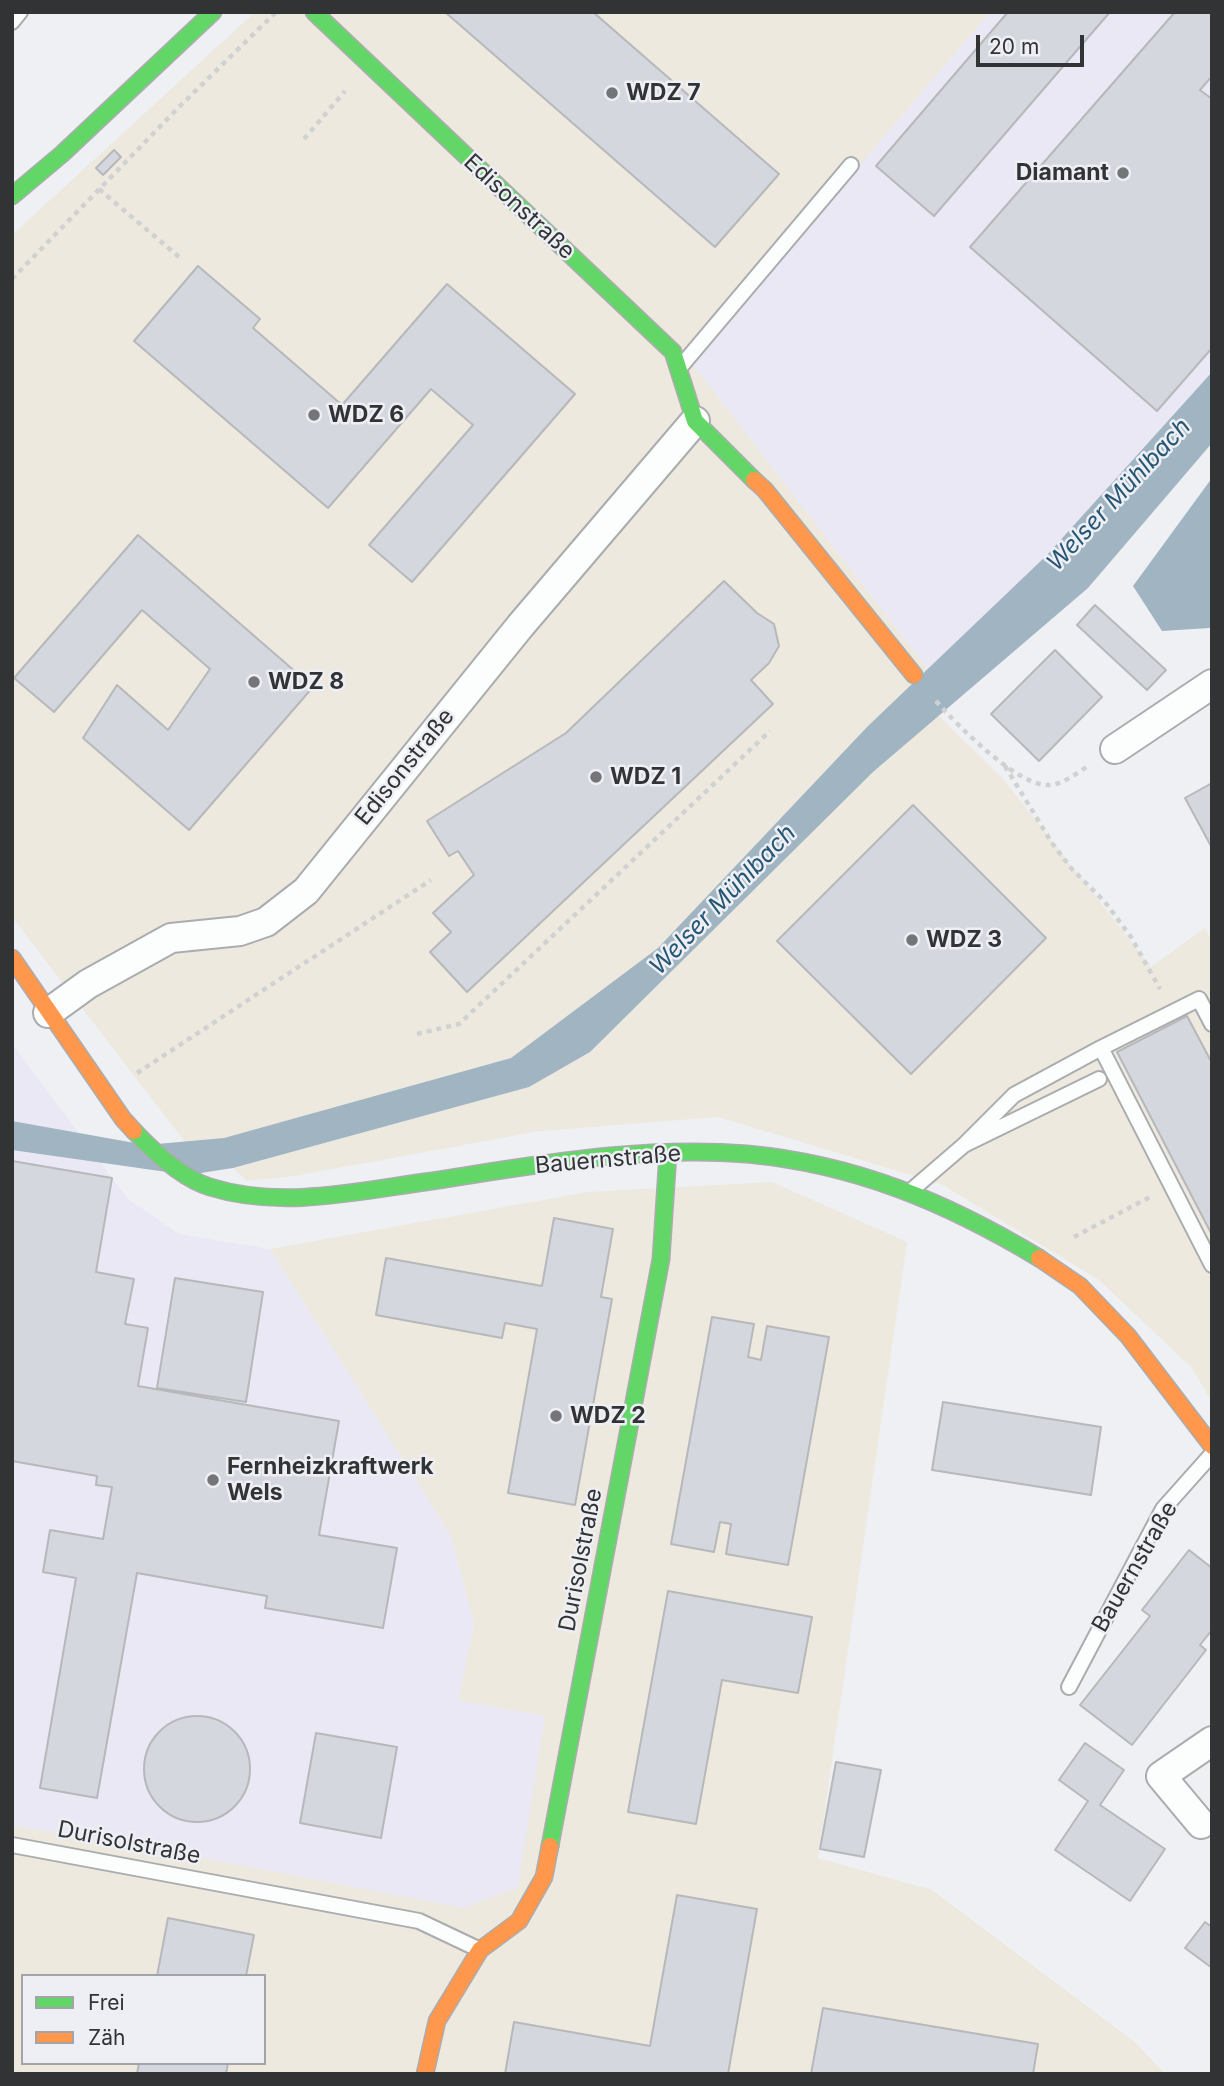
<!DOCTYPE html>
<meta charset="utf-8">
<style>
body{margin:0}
#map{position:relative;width:1224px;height:2086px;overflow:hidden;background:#eef0f3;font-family:Inter,sans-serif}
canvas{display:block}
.frame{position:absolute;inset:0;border:14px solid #323335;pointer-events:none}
.legend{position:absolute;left:21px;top:1974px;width:245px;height:91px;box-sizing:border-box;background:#edeff4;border:2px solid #a2a4a8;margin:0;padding:9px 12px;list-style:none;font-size:21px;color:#323335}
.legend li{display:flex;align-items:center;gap:14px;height:35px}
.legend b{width:35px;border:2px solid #a2a4a8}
.scale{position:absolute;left:976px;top:35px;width:108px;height:32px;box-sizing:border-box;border:4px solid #323335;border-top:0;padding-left:9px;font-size:21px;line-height:24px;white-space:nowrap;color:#323335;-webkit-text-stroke:5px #edeff4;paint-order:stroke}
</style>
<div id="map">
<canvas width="1224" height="2086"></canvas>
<div class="frame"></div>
<ul class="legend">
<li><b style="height:9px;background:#63d668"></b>Frei</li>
<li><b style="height:9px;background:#ff974d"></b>Zäh</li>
</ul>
<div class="scale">20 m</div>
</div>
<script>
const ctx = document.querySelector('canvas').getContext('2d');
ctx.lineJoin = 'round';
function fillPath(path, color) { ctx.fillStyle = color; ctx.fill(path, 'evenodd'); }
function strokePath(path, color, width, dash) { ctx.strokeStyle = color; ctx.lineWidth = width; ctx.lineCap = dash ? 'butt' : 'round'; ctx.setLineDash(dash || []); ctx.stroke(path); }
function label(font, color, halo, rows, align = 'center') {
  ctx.font = font + ' Inter,sans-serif'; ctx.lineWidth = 5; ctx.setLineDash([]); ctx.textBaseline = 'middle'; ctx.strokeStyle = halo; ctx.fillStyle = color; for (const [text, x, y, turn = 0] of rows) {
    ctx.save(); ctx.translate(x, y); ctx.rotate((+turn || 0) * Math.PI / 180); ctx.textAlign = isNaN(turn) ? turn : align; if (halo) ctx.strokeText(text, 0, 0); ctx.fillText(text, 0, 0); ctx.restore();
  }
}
fillPath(new Path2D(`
 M255,12H990L692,363L928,669L867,727L658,948L511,1058L224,1138L185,1142L12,917V235Z
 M938,715L1004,780L1151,967L1205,928L1212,941V1402L1191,1367L1099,1280L941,1184L718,1117L540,1131L294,1176L247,1181L233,1168L529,1087L873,772Z
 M772,1182L907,1242L818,1858L932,1890L1135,2042L1165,2074H12V1825L187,1855L458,1700L474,1623L451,1536L270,1249L588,1192ZM23,1976H264V2063H23Z`), '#ede9df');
fillPath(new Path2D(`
 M990,12H1212V372L1047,555L928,669L692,363Z
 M12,1044L128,1199L179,1234L270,1249L451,1536L474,1623L458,1700L545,1716L518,1887L464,1908L187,1855L12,1825Z`), '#eae8f5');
fillPath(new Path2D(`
 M1212,372V443L1088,588L873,772L590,1052L529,1087L233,1168L188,1175L12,1150V1121L146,1145L224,1138L511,1058L658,948L867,727L1047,555Z
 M1212,478V626L1209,628L1162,631L1133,586Z`), '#a0b4c2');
const building = new Path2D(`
 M445,12H593L779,174L715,247Z
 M1008,12H1110L934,216L876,166Z
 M1175,12H1212V76L1200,90L1212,99V348L1157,411L970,247Z
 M114,150L121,157L103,175L96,168Z
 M198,266L260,319L253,328L342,405L447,284L575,394L412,582L369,545L473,425L431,389L328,508L134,341Z
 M138,535L313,687L189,830L83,738L117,685L168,730L210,669L142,610L54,712L14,678Z
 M724,581L757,613L774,624L779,646L769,663L751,680L773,704L467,992L430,952L451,932L433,913L474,875L458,851L449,856L427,821L566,733Z
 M1095,605L1166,670L1147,690L1077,625Z
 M1055,650L1102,697L1039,761L991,714Z
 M1212,783V848L1185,798Z
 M913,805L1046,938L911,1074L777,941Z
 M1187,1016L1212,1063V1235L1117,1052Z
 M12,1161L112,1178L96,1272L134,1279L125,1324L148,1328L138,1386L339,1421L319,1535L397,1548L383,1628L265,1608L267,1596L137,1573L97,1798L40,1788L76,1578L43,1572L50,1530L103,1539L112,1487L96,1485L97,1476L12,1461Z
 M554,1218L613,1229L601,1297L612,1299L575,1505L508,1493L537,1329L505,1323L502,1338L376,1315L386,1258L542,1286Z
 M175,1278L263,1292L246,1402L157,1388Z
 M712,1317L754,1324L748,1357L761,1360L767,1326L829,1337L788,1565L726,1554L731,1524L720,1522L714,1552L671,1544Z
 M943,1402L1101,1427L1091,1495L932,1470Z
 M1189,1550L1212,1568V1630L1200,1645L1206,1650L1132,1745L1080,1705L1150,1616L1142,1610Z
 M668,1591L812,1617L798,1693L722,1680L696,1824L628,1812Z
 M144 1769a53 53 0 1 1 106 0a53 53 0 1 1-106 0Z
 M316,1733L397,1747L381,1838L300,1823Z
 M1085,1743L1124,1770L1100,1805L1165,1849L1130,1901L1055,1850L1088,1801L1059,1780Z
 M836,1762L881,1770L864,1857L820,1849Z
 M677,1895L757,1909L728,2074H505L514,2022L650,2046Z
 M168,1918L254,1935L246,1976H157Z
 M1205,1922L1212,1927V1968L1185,1948Z
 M823,2008L1038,2044L1033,2074H811Z
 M139,2063H228L226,2074H137Z`);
fillPath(building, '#d4d7de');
strokePath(building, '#b7b8ba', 2);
const lane = new Path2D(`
 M12,22L20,12
 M682,365L851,165
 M1101,1048L1199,999L1212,1024
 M964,1145L1014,1095L1101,1048L1212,1265
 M914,1188L964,1145L1099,1079
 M1069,1687L1163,1509L1212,1454
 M12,1845L419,1921L478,1949`);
const street = new Path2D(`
 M1115,749L1212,684
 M48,1013L88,984L171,938L240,931L266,922L306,891L521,625L695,421
 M1201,1824L1161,1776L1212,1741`);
const fast = new Path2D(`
 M314,12L673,352L695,421L754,480
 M12,196L62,154L213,12
 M134,1131C153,1151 183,1179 210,1187C280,1209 355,1192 425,1182C531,1166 639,1145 747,1154C855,1164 946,1202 1039,1258
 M550,1846L661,1259L668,1153`);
const slow = new Path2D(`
 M754,480L765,490L914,675
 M12,958L123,1119L134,1131
 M1039,1258L1080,1286L1128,1336L1212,1446
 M425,2074L437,2021L480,1950L519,1921L544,1877L550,1846`);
strokePath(lane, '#abacae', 18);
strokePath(street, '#abacae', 32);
strokePath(fast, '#abacae', 19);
strokePath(slow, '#abacae', 19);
strokePath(new Path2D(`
 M304,139L345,91
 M99,189L179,257
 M12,279L181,105L276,12
 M936,701C956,724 1018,787 1049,785C1062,785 1077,773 1088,766
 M1005,766L1052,843L1071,868L1105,902L1131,937L1160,989
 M417,1034L459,1024L770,731
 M137,1073L431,880
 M1074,1237L1150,1197`), '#d0d1d1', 4.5, [5, 5]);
strokePath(lane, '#fcfdfd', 14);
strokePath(street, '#fcfdfd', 28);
strokePath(fast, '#63d668', 16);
strokePath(slow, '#ff974d', 16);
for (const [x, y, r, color] of [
 [612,93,7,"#747578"],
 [1123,173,7,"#747578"],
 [314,415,7,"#747578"],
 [254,682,7,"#747578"],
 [596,777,7,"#747578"],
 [912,940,7,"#747578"],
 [556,1416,7,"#747578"],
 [213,1480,7,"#747578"]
]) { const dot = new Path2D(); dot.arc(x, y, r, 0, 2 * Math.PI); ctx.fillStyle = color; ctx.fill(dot); strokePath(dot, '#edeff4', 2.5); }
label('bold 23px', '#323335', '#edeff4', [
 ["WDZ 7",626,93],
 ["Diamant",1109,173,"right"],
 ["WDZ 6",328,415],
 ["WDZ 8",268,682],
 ["WDZ 1",610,777],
 ["WDZ 3",926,940],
 ["WDZ 2",570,1416],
 ["Fernheizkraftwerk",227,1467],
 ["Wels",227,1493]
], 'left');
label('23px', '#323335', '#edeff4', [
 ["Edisonstraße",519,207,43],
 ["Edisonstraße",405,767,-51],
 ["Bauernstraße",608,1160,-5],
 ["Durisolstraße",581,1560,-79],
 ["Bauernstraße",1135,1567,-60],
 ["Durisolstraße",129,1843,11]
]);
label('italic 24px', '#255673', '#edeff4', [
 ["Welser Mühlbach",1119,495,-47],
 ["Welser Mühlbach",723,900,-46]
]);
</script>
